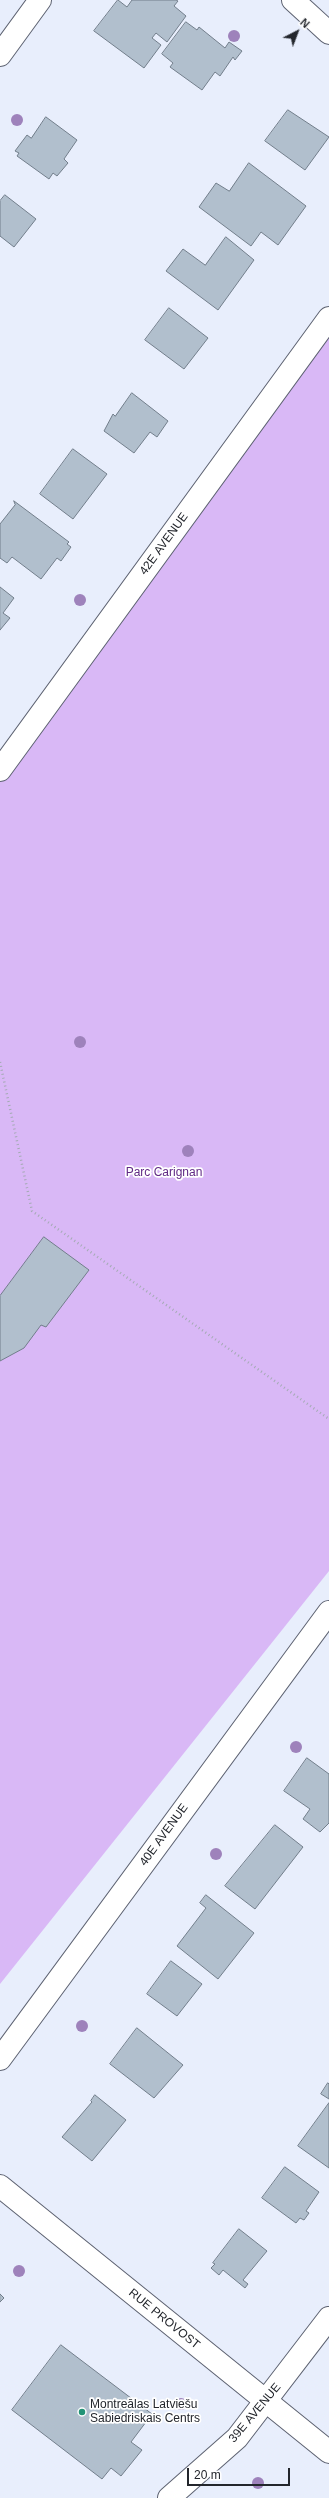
<!DOCTYPE html>
<meta charset="utf-8">
<style>
body{margin:0}
#map{position:relative;width:329px;height:2498px;overflow:hidden;background:#e8eefc;font-family:Helvetica,sans-serif}
canvas{display:block}
.north{position:absolute;left:277px;top:12px;width:40px;height:40px;-webkit-text-stroke:3px #fff;paint-order:stroke;rotate:42deg;font-size:11px;font-weight:700;line-height:16px;text-align:center;color:#23262c}
.north::after{content:'';display:block;margin:auto;width:14px;height:18px;background:#23262c;clip-path:polygon(50% 0,100% 100%,50% 72%,0 100%)}
.scale{position:absolute;left:187px;top:2468px;width:103px;height:18px;box-sizing:border-box;border:2px solid #23262c;border-top:0;padding-left:5px;font-size:12px;line-height:14px;white-space:nowrap;color:#23262c;-webkit-text-stroke:3px #fff;paint-order:stroke}
</style>
<div id="map">
<canvas width="329" height="2498"></canvas>
<div class="north">N</div>
<div class="scale">20 m</div>
</div>
<script>
const ctx = document.querySelector('canvas').getContext('2d');
ctx.lineJoin = 'round';
function fillPath(path, color) { ctx.fillStyle = color; ctx.fill(path, 'evenodd'); }
function strokePath(path, color, width, dash) { ctx.strokeStyle = color; ctx.lineWidth = width; ctx.lineCap = dash ? 'butt' : 'round'; ctx.setLineDash(dash || []); ctx.stroke(path); }
function label(font, color, halo, rows, align = 'center') {
  ctx.font = font + ' Helvetica,sans-serif'; ctx.lineWidth = 3.5; ctx.setLineDash([]); ctx.textBaseline = 'middle'; ctx.strokeStyle = halo; ctx.fillStyle = color; for (const [text, x, y, turn = 0] of rows) {
    ctx.save(); ctx.translate(x, y); ctx.rotate((+turn || 0) * Math.PI / 180); ctx.textAlign = isNaN(turn) ? turn : align; if (halo) ctx.strokeText(text, 0, 0); ctx.fillText(text, 0, 0); ctx.restore();
  }
}
fillPath(new Path2D(`
 M329,320V1571L0,1984V774Z`), '#d9b8f6');
const building = new Path2D(`
 M118,0L127,7L132,0H176L178,1L174,6L186,16L167,42L156,33L152,38L161,45L144,68L94,31Z
 M186,22L197,30L199,27L225,48L229,42L242,51L235,60L233,57L220,76L215,72L202,90L170,67L173,63L162,54Z
 M288,110L329,137L305,170L265,141Z
 M46,117L77,140L64,159L68,163L57,176L53,173L49,179L17,156L19,153L15,151L27,135L31,138Z
 M249,163L306,206L278,245L261,232L251,246L199,207L216,183L229,191Z
 M5,195L36,219L14,247L0,236V201Z
 M226,237L254,260L218,310L166,271L183,249L205,265Z
 M169,308L208,338L184,369L145,340Z
 M132,393L168,421L157,437L150,432L134,453L104,431L113,414L115,416Z
 M73,449L107,474L73,519L40,494Z
 M14,501L69,542L67,544L71,547L61,561L57,558L41,579L12,557L7,563L0,558V524L15,505Z
 M0,587L14,598L3,613L10,618L0,630Z
 M44,1237L89,1270L46,1327L41,1325L24,1348L0,1361V1296Z
 M307,1758L329,1774V1823L320,1832L303,1819L310,1809L284,1791Z
 M275,1825L303,1847L255,1909L225,1886Z
 M206,1895L254,1933L218,1979L177,1946L206,1908L200,1903Z
 M171,1961L202,1984L177,2016L147,1994Z
 M137,2028L183,2065L154,2098L110,2064Z
 M328,2083L329,2084V2099L321,2094Z
 M95,2095L126,2120L92,2161L62,2137L92,2102L91,2101Z
 M329,2103V2168L298,2146Z
 M285,2167L319,2192L306,2211L309,2213L304,2220L300,2218L296,2223L262,2198Z
 M239,2229L267,2251L243,2280L248,2284L245,2288L223,2270L219,2275L211,2268L215,2264L213,2263Z
 M0,2294L4,2298L0,2302Z
 M61,2345L152,2414L131,2442L142,2450L121,2476L111,2468L102,2479L12,2410Z`);
fillPath(building, '#b1bfcd');
strokePath(building, '#727e8b', 1);
const minor = new Path2D(`
 M293,0L329,33
 M0,55L40,0
 M0,770L329,318
 M0,2059L329,1612
 M169,2498L237,2438L329,2318`);
const tertiary = new Path2D(`
 M0,2186L329,2452`);
strokePath(minor, '#5d6271', 24);
strokePath(tertiary, '#5d6271', 24);
strokePath(new Path2D(`
 M0,1062L32,1211L329,1419`), '#a5aab5', 2.5, [1, 3]);
strokePath(minor, '#fff', 22);
strokePath(tertiary, '#fff', 22);
ctx.fillStyle = '#9e82bb';
for (const [x, y] of [
 [234,36],
 [17,120],
 [80,600],
 [80,1042],
 [188,1151],
 [296,1747],
 [216,1854],
 [82,2026],
 [19,2271],
 [181,2404],
 [258,2483]
]) { ctx.beginPath(); ctx.arc(x, y, 6, 0, 2 * Math.PI); ctx.fill(); }
for (const [x, y, r, color] of [
 [82,2412,4,"#229376"]
]) { const dot = new Path2D(); dot.arc(x, y, r, 0, 2 * Math.PI); ctx.fillStyle = color; ctx.fill(dot); strokePath(dot, '#fff', 1.5); }
label('12px', '#23262c', '#fff', [
 ["42E AVENUE",164,544,-54],
 ["40E AVENUE",164,1835,-54],
 ["RUE PROVOST",164,2319,39],
 ["39E AVENUE",255,2413,-50]
]);
label('12px', '#612a85', '#fff', [
 ["Parc Carignan",164,1173]
]);
label('12px', '#23262c', '#fff', [
 ["Montreālas Latviešu",90,2405],
 ["Sabiedriskais Centrs",90,2419]
], 'left');
</script>
